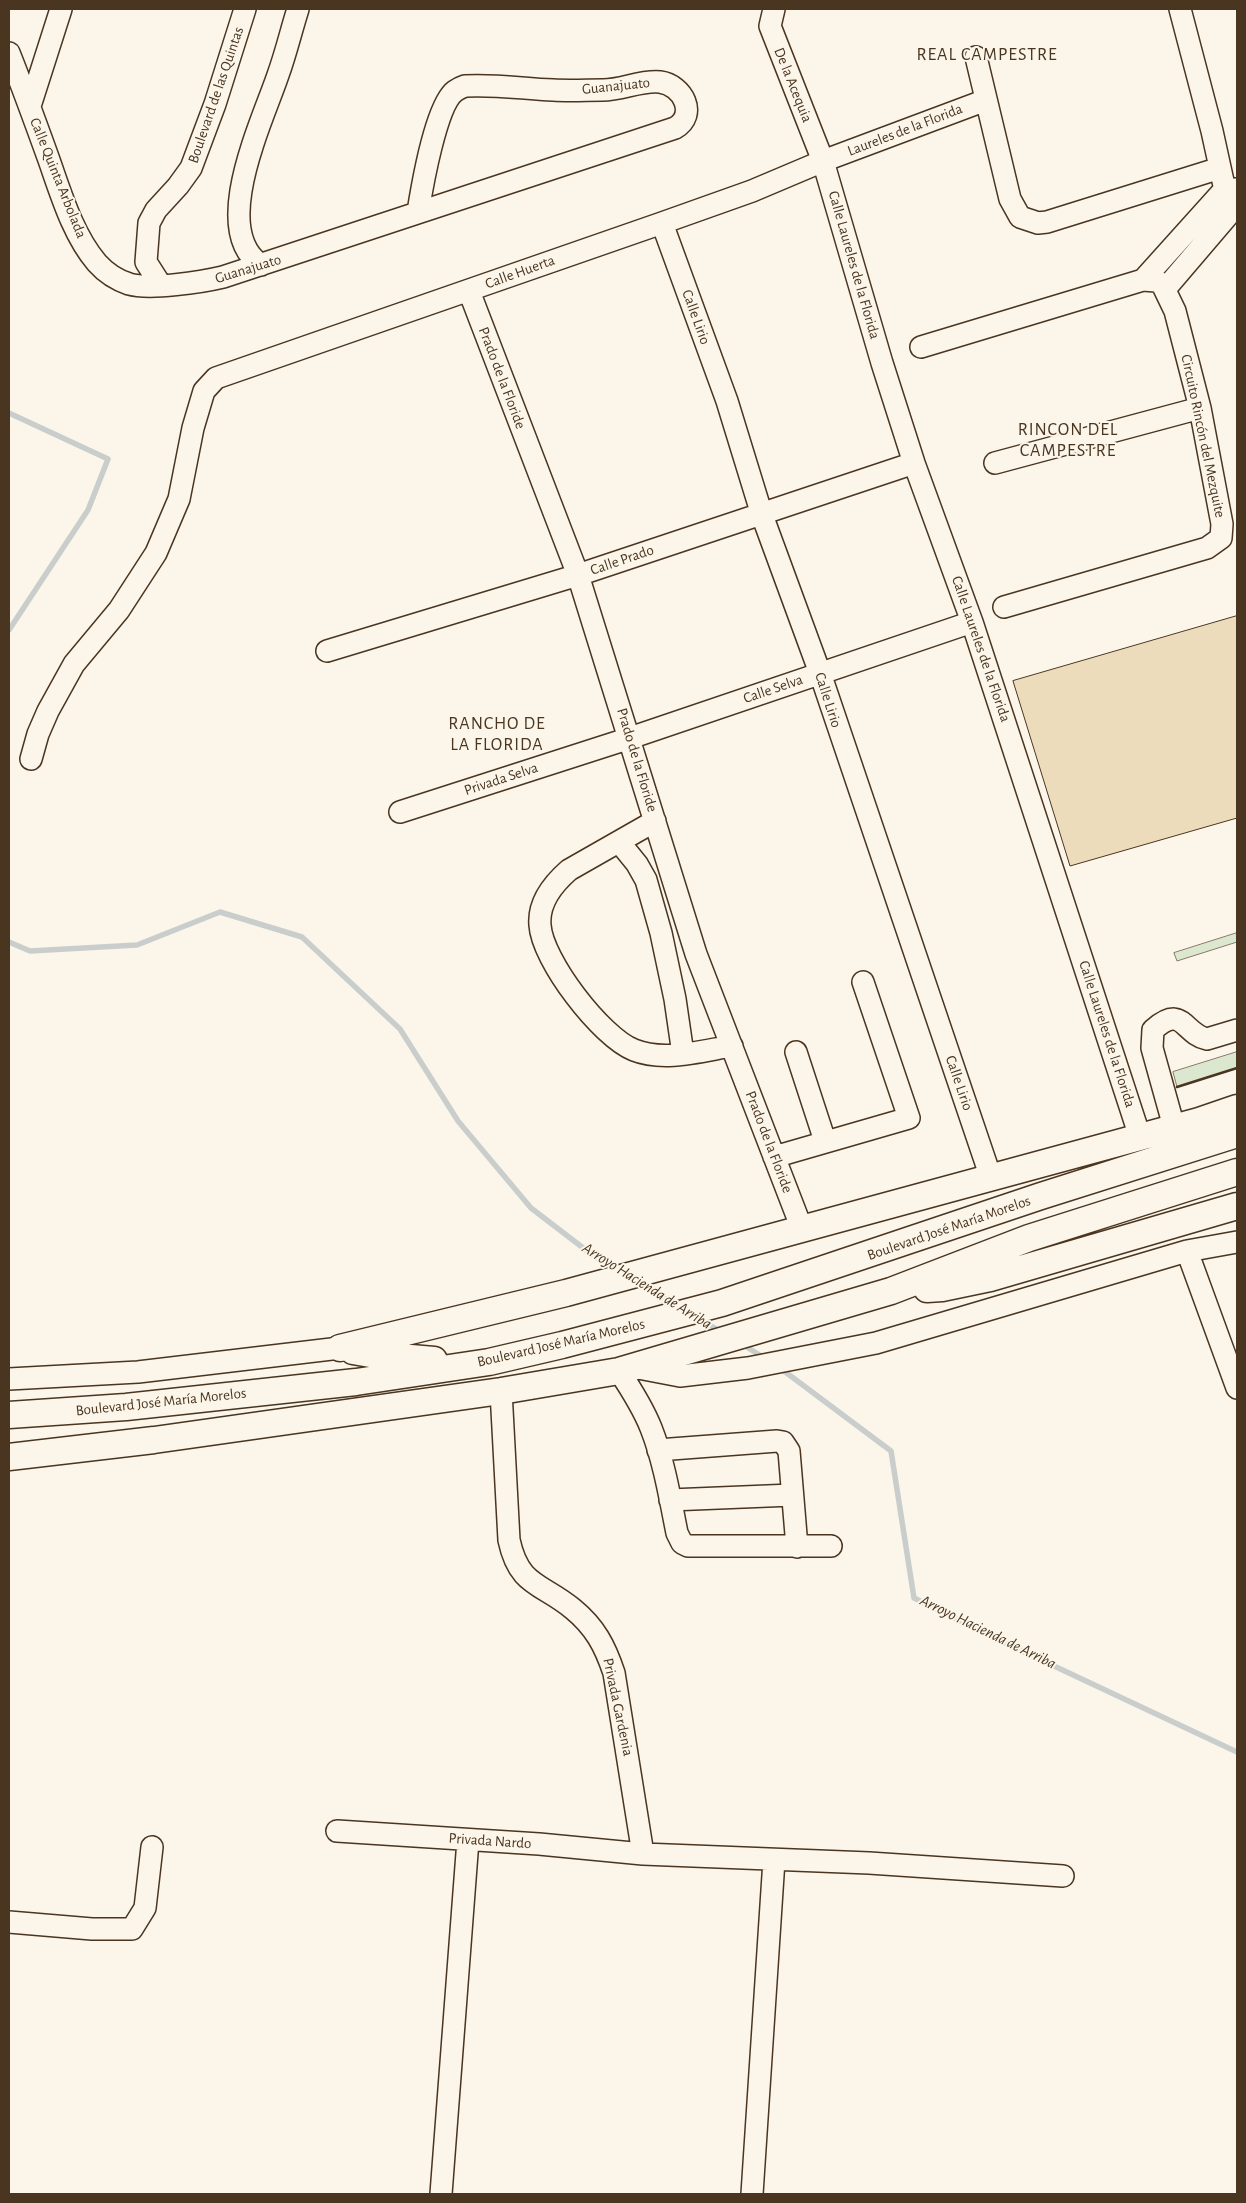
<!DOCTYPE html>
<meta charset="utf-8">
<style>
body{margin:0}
#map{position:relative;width:1246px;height:2203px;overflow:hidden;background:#fbf6e9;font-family:"Alegreya Sans",sans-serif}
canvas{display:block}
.frame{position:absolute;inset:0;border:10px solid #4a3520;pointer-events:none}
</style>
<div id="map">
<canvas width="1246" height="2203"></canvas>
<div class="frame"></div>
</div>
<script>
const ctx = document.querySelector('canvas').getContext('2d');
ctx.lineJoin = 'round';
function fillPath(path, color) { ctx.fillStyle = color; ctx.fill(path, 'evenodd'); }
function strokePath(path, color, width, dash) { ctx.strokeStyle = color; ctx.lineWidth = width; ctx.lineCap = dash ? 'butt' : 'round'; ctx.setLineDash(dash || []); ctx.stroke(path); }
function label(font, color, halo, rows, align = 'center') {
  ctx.font = font + ' "Alegreya Sans",sans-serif'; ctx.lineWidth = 4; ctx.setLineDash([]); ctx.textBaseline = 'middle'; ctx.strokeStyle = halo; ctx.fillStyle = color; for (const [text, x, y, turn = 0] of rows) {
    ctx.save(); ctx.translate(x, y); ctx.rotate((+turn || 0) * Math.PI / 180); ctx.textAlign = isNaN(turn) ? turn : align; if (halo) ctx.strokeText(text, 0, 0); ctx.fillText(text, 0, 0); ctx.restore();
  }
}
const green = new Path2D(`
 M1237,933V942L1177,961L1174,953Z
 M1237,1052V1068L1177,1087L1173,1072Z`);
fillPath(green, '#dce7d0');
strokePath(green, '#887966', 1);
strokePath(new Path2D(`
 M9,413L108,459L88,510L9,630
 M9,942L30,951L137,945L220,912L302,937L400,1029L458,1121L531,1208L595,1257L618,1271
 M636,1282L678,1306
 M697,1317L721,1332
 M742,1344L766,1359
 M780,1368L891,1451L914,1598L1003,1642L1237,1752`), '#c9cecd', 5.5);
const building = new Path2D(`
 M1237,616V818L1070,866L1013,681Z`);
fillPath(building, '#ecdcbc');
strokePath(building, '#4a3520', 1);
const minor = new Path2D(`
 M774,9L770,26L823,161L882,363L914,463L972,622L1140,1137
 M1180,9L1212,131L1230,213
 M9,53C23,88 36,124 49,160C61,194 73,235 97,263C105,272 117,280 129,284C150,290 202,282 223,277L675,128C698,115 683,85 660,82C641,80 622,90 603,90C587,90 570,91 553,90C524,89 495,84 465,86C462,87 458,89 455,91C436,105 422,187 418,212
 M976,57L1010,199L1020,217L1038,223L1047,222L1220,168
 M30,106L61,9
 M662,223L727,401L762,515L820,673L991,1178
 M261,265C209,230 263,120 278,75C286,53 291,31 298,9
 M1143,280L1224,190L1236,189
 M160,284L146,262L149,223L156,210L178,186L191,168L215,104L245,9
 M1166,288L1230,213
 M469,291L578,575L696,954L802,1229
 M921,347L1143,280L1156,281L1162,284L1175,311L1200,408L1222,524L1221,538L1207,548L1004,607
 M995,463L1200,408
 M327,651L578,575L914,463
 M31,759L38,734L48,711L74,664L119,610L156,553L179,499L193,428L204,391L216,378L662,223L752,191L823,161L986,100
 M400,812L630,738L972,622
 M655,821L569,870C553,884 538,902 540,925C542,960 601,1037 634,1050C664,1062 701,1051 732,1046
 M620,843L637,864L646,880L661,933L675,999L683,1054
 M796,1052L825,1141
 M1174,1127L1152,1048L1153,1030C1183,1003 1183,1034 1207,1039L1237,1030
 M774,1157L909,1118L863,982
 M1187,1251L1237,1388
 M633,1367L680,1376L748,1368L876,1343L1187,1251L1237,1242
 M619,1371C631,1389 643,1408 651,1428C664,1461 670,1498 677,1533L682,1543L688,1546H831
 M9,1379L138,1372L340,1348
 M501,1391L509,1540C519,1587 542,1583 573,1609C595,1627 605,1646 614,1673L643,1854
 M658,1450L777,1441L783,1442L789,1451L797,1547
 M670,1500L792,1495
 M337,1831L539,1844L643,1854L869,1863L1063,1876
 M9,1922L92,1929H132L145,1908L152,1847
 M441,2194L468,1840
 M752,2194L774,1860`);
const major = new Path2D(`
 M927,1289L942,1288L990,1278L1237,1206
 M340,1348L566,1293L1199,1121L1237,1108
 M353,1351L376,1355L434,1360
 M9,1415L126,1407L356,1382L489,1362L562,1345L722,1303L1041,1196L1237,1134
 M9,1457L154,1440L501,1391L619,1371L891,1291L1029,1238L1237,1172`);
strokePath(minor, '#4a3520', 24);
strokePath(major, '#4a3520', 29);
strokePath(minor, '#fbf6e9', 21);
strokePath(major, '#fbf6e9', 26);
strokePath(new Path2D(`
 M1177,1087L1237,1068`), '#4a3520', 2.5);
label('15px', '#4a3520', '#fbf6e9', [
 ["De la Acequia",793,85,68],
 ["Guanajuato",616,86,-6],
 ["Boulevard de las Quintas",216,95,-71],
 ["Laureles de la Florida",905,130,-21],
 ["Calle Quinta Arbolada",58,178,68],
 ["Calle Laureles de la Florida",854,265,74],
 ["Guanajuato",248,269,-17],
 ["Calle Huerta",520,272,-20],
 ["Calle Lirio",696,317,70],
 ["Prado de la Floride",502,378,69],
 ["Circuito Rincón del Mezquite",1203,436,78],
 ["Calle Prado",622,560,-19],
 ["Calle Laureles de la Florida",981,649,71],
 ["Calle Selva",773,689,-19],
 ["Calle Lirio",828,700,72],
 ["Prado de la Floride",637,760,73],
 ["Privada Selva",501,779,-18],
 ["Calle Laureles de la Florida",1107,1034,72],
 ["Calle Lirio",959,1083,71],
 ["Prado de la Floride",769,1142,69],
 ["Boulevard José María Morelos",949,1228,-19],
 ["Boulevard José María Morelos",561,1343,-13],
 ["Boulevard José María Morelos",161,1402,-6],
 ["Privada Gardenia",618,1707,78],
 ["Privada Nardo",490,1841,4]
]);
label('italic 16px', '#4a3520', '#fbf6e9', [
 ["Arroyo Hacienda de Arriba",647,1286,32],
 ["Arroyo Hacienda de Arriba",988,1632,26]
]);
ctx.letterSpacing = '1px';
label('18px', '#4a3520', '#fbf6e9', [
 ["REAL CAMPESTRE",987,55],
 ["RINCON DEL",1068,430],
 ["CAMPESTRE",1068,451],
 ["RANCHO DE",497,724],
 ["LA FLORIDA",497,745]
]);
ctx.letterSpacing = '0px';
</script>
